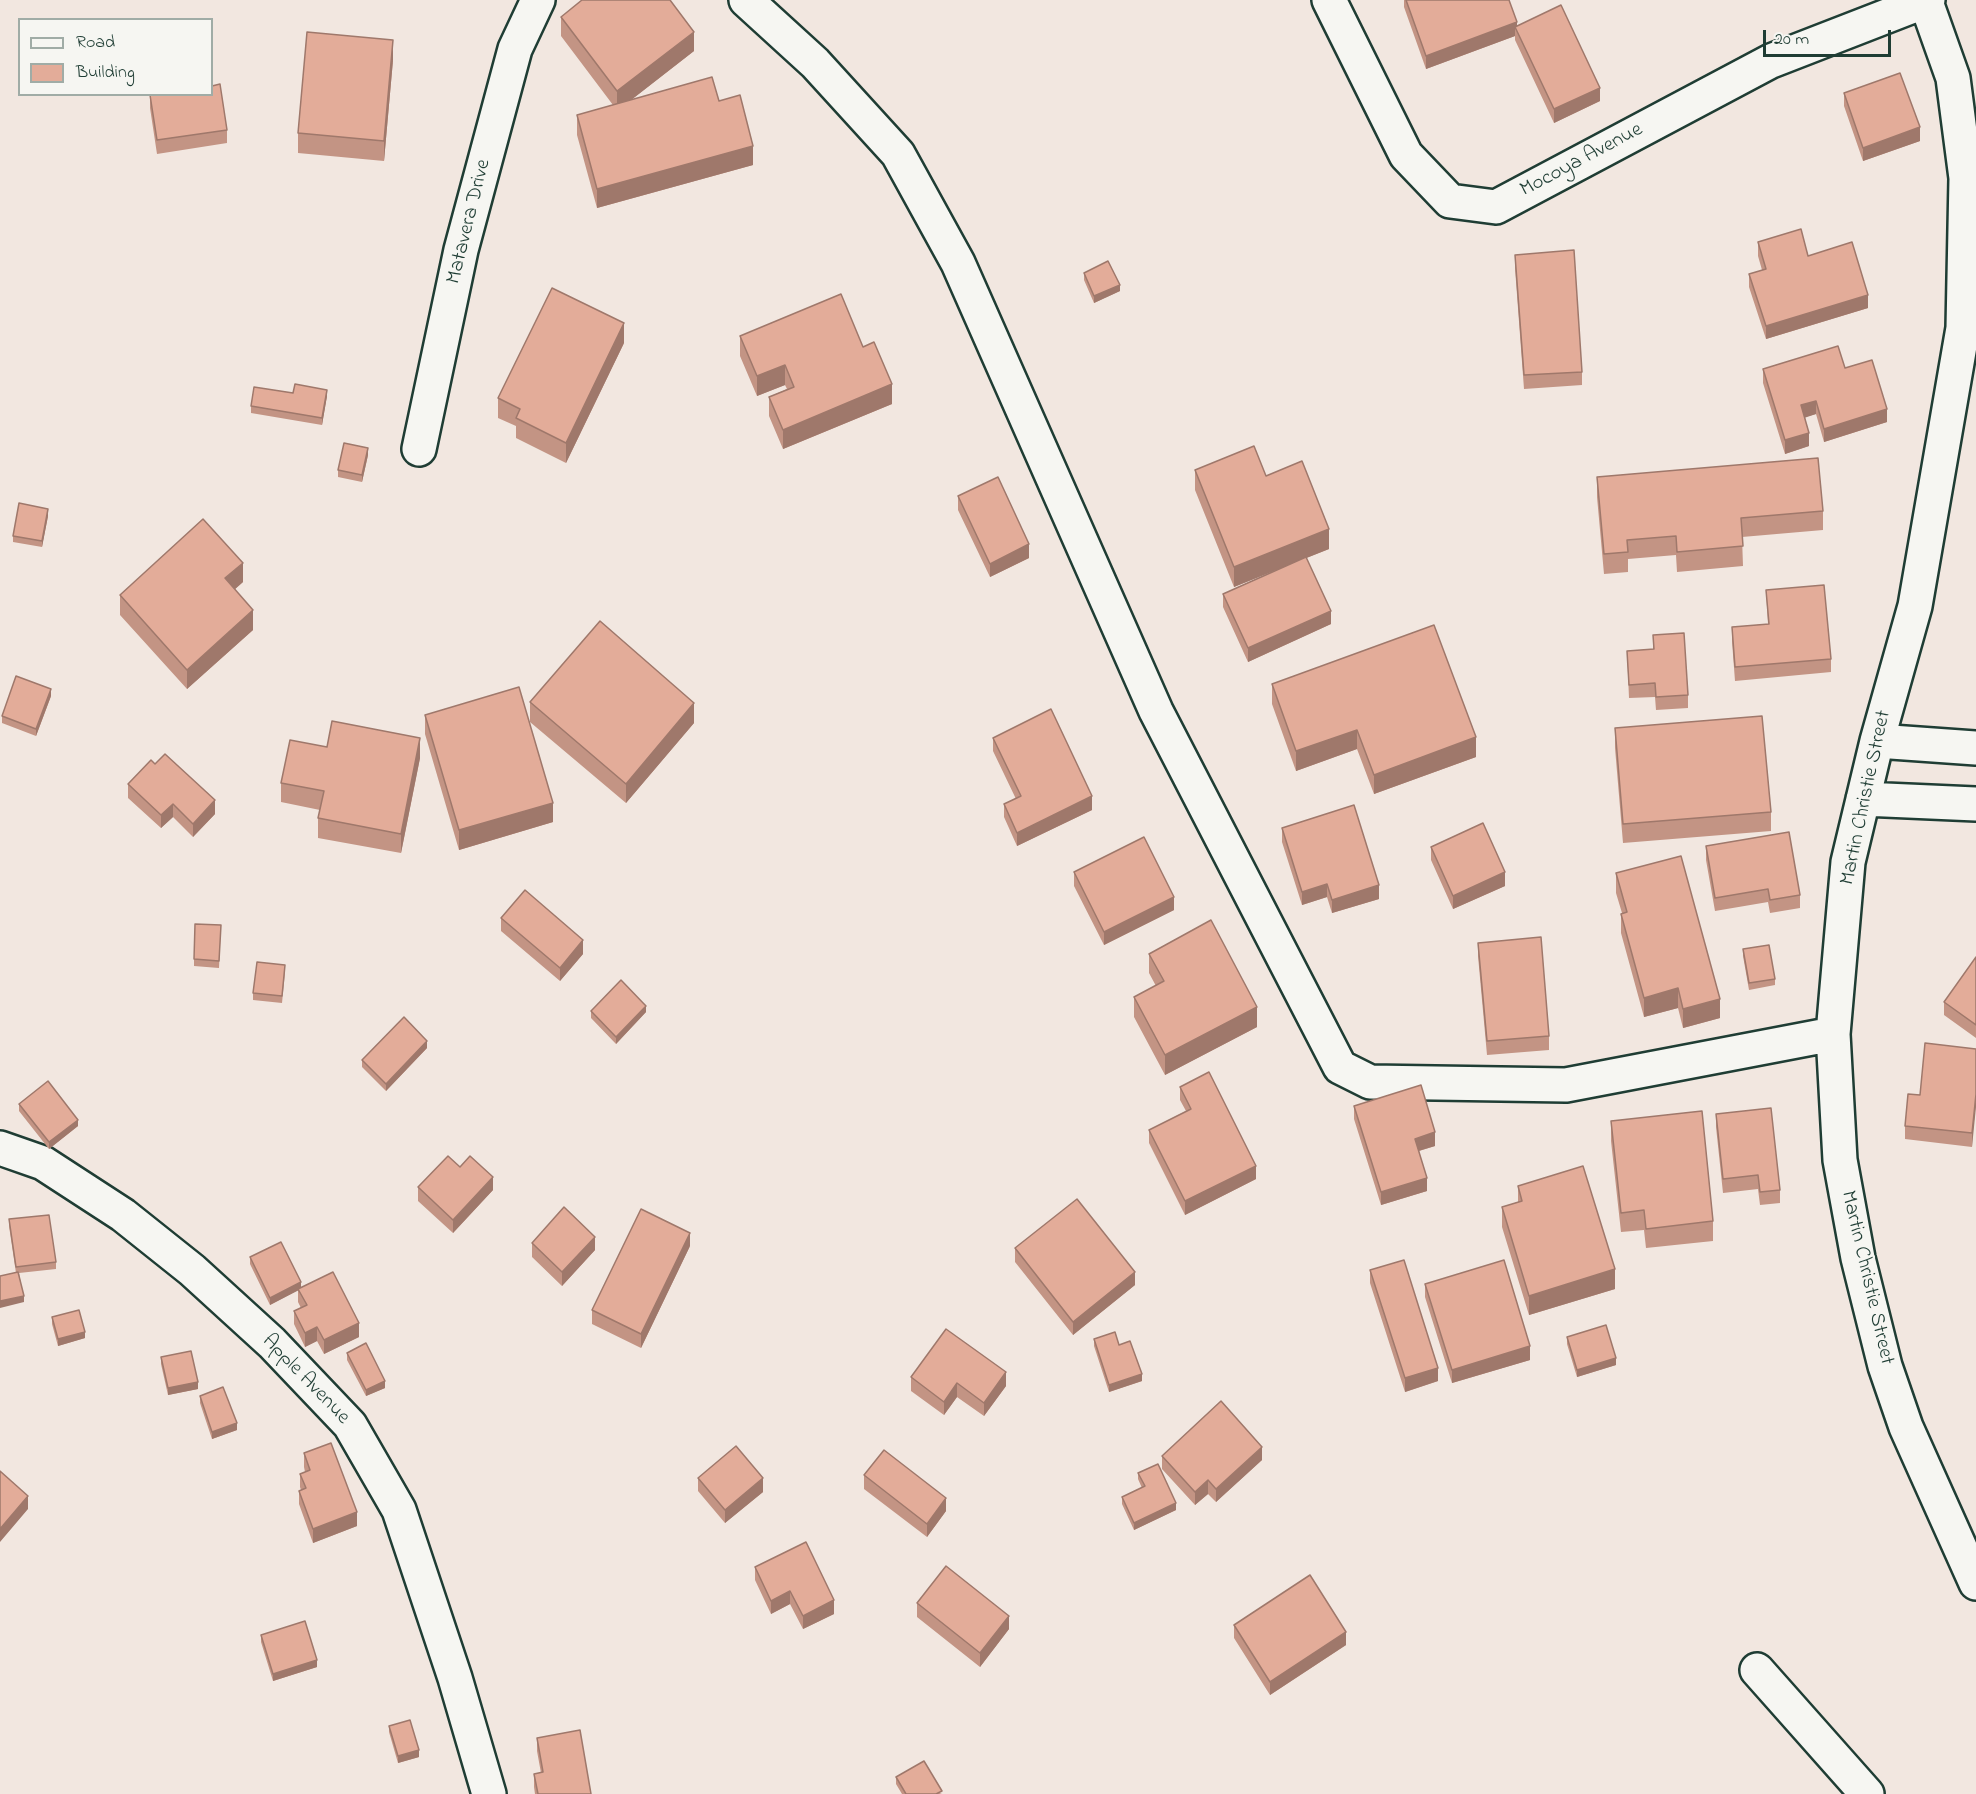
<!DOCTYPE html>
<style>
body{margin:0}
#map{position:relative;width:1976px;height:1794px;overflow:hidden;background:#f2e7e0;font-family:"Indie Flower",sans-serif}
canvas{display:block}
.legend{position:absolute;left:18px;top:18px;width:195px;height:78px;box-sizing:border-box;background:#f6f6f2;border:2px solid #a0aca6;margin:0;padding:8px 10px;list-style:none;font-size:18px;color:#1f3d34}
.legend li{display:flex;align-items:center;gap:12px;height:30px}
.legend b{width:30px;border:2px solid #a0aca6}
.scale{position:absolute;left:1763px;top:30px;width:128px;height:27px;box-sizing:border-box;border:3px solid #1f3d34;border-top:0;padding-left:8px;font-size:18px;line-height:21px;white-space:nowrap;color:#1f3d34;-webkit-text-stroke:4px #f6f6f2;paint-order:stroke}
</style>
<div id="map">
<canvas width="1976" height="1794"></canvas>
<ul class="legend">
<li><b style="height:8px;background:#f6f6f2"></b>Road</li>
<li><b style="height:16px;background:#e3ac99"></b>Building</li>
</ul>
<div class="scale">20 m</div>
</div>
<script>
const ctx = document.querySelector('canvas').getContext('2d');
ctx.lineJoin = 'round';
function strokePath(path, color, width, dash) { ctx.strokeStyle = color; ctx.lineWidth = width; ctx.lineCap = dash ? 'butt' : 'round'; ctx.setLineDash(dash || []); ctx.stroke(path); }
function fillPath(path, color) { ctx.fillStyle = color; ctx.fill(path, 'evenodd'); }
function label(font, color, halo, rows, align = 'center') {
  ctx.font = font + ' "Indie Flower",sans-serif'; ctx.lineWidth = 4.5; ctx.setLineDash([]); ctx.textBaseline = 'middle'; ctx.strokeStyle = halo; ctx.fillStyle = color; for (const [text, x, y, turn = 0] of rows) {
    ctx.save(); ctx.translate(x, y); ctx.rotate((+turn || 0) * Math.PI / 180); ctx.textAlign = isNaN(turn) ? turn : align; if (halo) ctx.strokeText(text, 0, 0); ctx.fillText(text, 0, 0); ctx.restore();
  }
}
const minor = new Path2D(`
 M746,0L815,63L898,154L958,263L1156,711L1340,1067L1370,1082L1566,1085L1833,1034
 M1329,0L1406,155L1450,201L1496,207L1771,61L1928,0
 M1926,2L1953,78L1966,178L1963,328L1915,606L1877,741L1848,862L1833,1034L1840,1160L1858,1258L1885,1366L1906,1427L1976,1583
 M419,449L461,250L515,49L538,0
 M1877,741L1976,748
 M1863,799L1976,804
 M0,1148L43,1163L123,1215L192,1270L272,1343L350,1425L399,1510L455,1678L489,1794
 M1757,1670L1867,1794`);
strokePath(minor, '#1f3d34', 38);
strokePath(minor, '#f6f6f2', 33);
fillPath(new Path2D(`
 M1404,0H1509L1517,26L1600,101L1554,123L1515,40V36L1426,69L1404,7Z
 M561,17L694,51L631,100L719,101L753,165L597,208L577,135V115L613,105L561,36Z
 M393,60L384,161L298,153V133Z
 M1844,93L1920,141L1863,161L1844,106Z
 M150,95L227,130V143L157,154L150,108Z
 M1758,242L1868,308L1766,339L1749,287V274L1762,270L1758,256Z
 M1515,255L1582,372V385L1524,389L1515,268Z
 M1084,273L1120,291L1094,303L1084,280Z
 M740,336L863,347L892,404L783,449L769,416V397L787,389L785,385L757,396L740,356Z
 M624,343L566,463L516,438V426L498,418V398Z
 M1845,368L1887,422L1824,442L1816,414L1805,417L1809,446L1785,454L1763,383V369Z
 M293,393L327,396L322,425L251,413V406Z
 M368,455L362,482L338,477V470Z
 M1195,470L1266,476L1329,549L1306,558L1331,624L1248,662L1223,607V594L1285,566L1234,587L1195,490Z
 M1597,477L1823,511V530L1742,537L1743,566L1677,572L1676,555L1628,559V572L1604,574L1597,497Z
 M958,496L1029,558L990,577L958,510Z
 M48,516L42,547L13,542V536Z
 M243,582L235,589L253,630L187,689L120,615V595Z
 M1766,590L1831,659V672L1735,681L1732,641V627L1768,624Z
 M1653,635L1688,695V708L1656,710L1655,697L1629,698L1627,651L1653,649Z
 M1272,684L1476,757L1374,794L1357,749L1296,771L1272,704Z
 M51,696L36,736L2,723V716Z
 M530,702L694,723L626,803L530,722Z
 M425,715L553,822L459,850L425,734Z
 M1615,728L1771,812V831L1623,843L1615,748Z
 M993,738L1092,810L1017,846L1004,817V804L1016,799L993,751Z
 M327,747L420,758L401,853L318,838V818L320,810L281,802V783Z
 M155,764L215,814L193,837L173,817L161,828L128,798V784Z
 M1282,828L1379,899L1332,913L1327,897L1302,905L1282,842Z
 M1706,846L1800,895V908L1770,913L1768,902L1715,911L1706,860Z
 M1431,847L1505,886L1453,909L1431,860Z
 M1074,872L1174,910L1104,945L1074,886Z
 M1616,873L1720,1018L1683,1028L1678,1008L1644,1017L1621,933V914L1622,913L1616,893Z
 M501,918L583,954L560,981L501,931Z
 M221,925L219,968L194,966V959Z
 M1478,943L1549,1036V1050L1487,1055L1478,956Z
 M1743,949L1775,979V985L1749,990L1743,956Z
 M1149,954L1257,1027L1165,1075L1134,1017V997L1156,986L1149,973Z
 M1976,957V1038L1944,1015V1002Z
 M285,972L282,1003L253,1000V993Z
 M591,1011L646,1012L616,1044L591,1018Z
 M427,1048L386,1091L362,1067V1060Z
 M1976,1049L1972,1147L1905,1139V1126L1920,1095Z
 M1180,1087L1256,1179L1185,1215L1149,1143V1130L1186,1111L1180,1100Z
 M19,1104L78,1126L49,1149L19,1111Z
 M1354,1106L1435,1146L1419,1151L1427,1191L1381,1205L1354,1119Z
 M1716,1114L1780,1190V1203L1760,1205L1758,1189L1723,1193L1716,1127Z
 M1611,1121L1713,1221V1241L1646,1248L1644,1230L1621,1232L1611,1141Z
 M460,1167L493,1190L453,1233L418,1201V1187Z
 M1518,1186L1615,1289L1529,1315L1502,1227V1207L1518,1202Z
 M9,1219L56,1262V1269L19,1273L24,1302L16,1273L9,1226Z
 M532,1243L595,1250L562,1286L532,1257Z
 M690,1246L641,1348L592,1324V1310Z
 M1015,1248L1135,1285L1073,1335L1015,1262Z
 M250,1257L301,1287L359,1337L324,1354L317,1341L305,1347L294,1324V1311L301,1308L298,1302V1290L270,1305L250,1264Z
 M1370,1270L1438,1381L1405,1392L1370,1283Z
 M1425,1284L1530,1360L1452,1383L1425,1297Z
 M52,1317L85,1338L58,1346L52,1324Z
 M1567,1337L1616,1365L1577,1377L1567,1344Z
 M1094,1339L1119,1345L1142,1381L1109,1392L1094,1346Z
 M347,1353L385,1388L366,1396L347,1360Z
 M161,1357L198,1389L168,1395L161,1364Z
 M911,1377L1006,1386L984,1416L957,1397L944,1415L911,1391Z
 M200,1396L237,1430L212,1439L200,1403Z
 M304,1453L357,1526L313,1543L299,1504V1491L301,1490L300,1487V1474L305,1472L304,1467Z
 M1162,1456L1262,1460L1216,1502L1208,1494L1195,1505L1162,1469Z
 M1138,1473L1176,1510L1134,1530L1122,1504V1497L1142,1488L1138,1479Z
 M864,1475L946,1511L927,1537L864,1489Z
 M698,1478L763,1492L725,1523L698,1491Z
 M755,1567L834,1614L803,1629L790,1604L771,1614L755,1580Z
 M917,1603L1009,1629L980,1667L917,1617Z
 M1234,1625L1346,1645L1270,1695L1234,1638Z
 M261,1635L317,1667L273,1681L261,1642Z
 M389,1726L419,1757L398,1763L389,1732Z
 M537,1738L591,1794H535L534,1787V1774L541,1773L537,1751Z
 M896,1777L942,1794H902L896,1784Z`), '#c39484');
fillPath(new Path2D(`
 M1517,22V31L1515,27V36L1426,69V56Z
 M694,32V51L617,111V91Z
 M393,40V60L384,161V141Z
 M1600,88V101L1554,123V109Z
 M1920,127V141L1863,161V148Z
 M753,146V165L597,208V189Z
 M1120,285V291L1094,303V296Z
 M1868,295V308L1766,339V326Z
 M624,323V343L566,463V443Z
 M785,365V385L757,396V376Z
 M892,384V404L783,449V430Z
 M327,390V396L322,425V418Z
 M1816,401V414L1801,419V405Z
 M1887,409V422L1824,442V429Z
 M1809,433V446L1785,454V440Z
 M368,448V455L362,482V475Z
 M48,509V516L42,547V541Z
 M1329,529V549L1234,587V567Z
 M1029,544V558L990,577V564Z
 M243,563V582L225,598V578Z
 M253,610V630L187,689V670Z
 M1331,611V624L1248,662V648Z
 M51,689V696L36,736V729Z
 M694,703V723L626,803V784Z
 M1357,730V749L1296,771V751Z
 M1476,737V757L1374,794V775Z
 M420,738V758L401,853V834Z
 M1092,796V810L1017,846V833Z
 M215,800V814L193,837V824Z
 M553,803V822L459,850V830Z
 M173,804V817L161,828V815Z
 M1505,872V886L1453,909V896Z
 M1327,884V897L1302,905V892Z
 M1379,885V899L1332,913V900Z
 M1174,897V910L1104,945V932Z
 M583,940V954L560,981V968Z
 M1678,988V1008L1644,1017V998Z
 M1720,999V1018L1683,1028V1009Z
 M646,1006V1012L616,1044V1037Z
 M1257,1007V1027L1165,1075V1055Z
 M427,1041V1048L386,1091V1084Z
 M1976,1094V1107L1972,1147V1133Z
 M78,1120V1126L49,1149V1142Z
 M1435,1132V1146L1415,1152V1139Z
 M1256,1166V1179L1185,1215V1201Z
 M493,1177V1190L453,1233V1220Z
 M1427,1178V1191L1381,1205V1192Z
 M690,1233V1246L641,1348V1334Z
 M595,1237V1250L562,1286V1272Z
 M1615,1269V1289L1529,1315V1296Z
 M1135,1272V1285L1073,1335V1322Z
 M301,1282V1289L270,1305V1298Z
 M24,1296V1302L0,1308V1301Z
 M359,1323V1337L324,1354V1340Z
 M317,1327V1341L305,1347V1333Z
 M85,1332V1338L58,1346V1339Z
 M1530,1346V1360L1452,1383V1370Z
 M1616,1358V1365L1577,1377V1370Z
 M1438,1368V1381L1405,1392V1378Z
 M1006,1372V1386L984,1416V1403Z
 M1142,1374V1381L1109,1392V1385Z
 M385,1381V1388L366,1396V1390Z
 M198,1382V1389L168,1395V1388Z
 M957,1383V1397L944,1415V1402Z
 M237,1423V1430L212,1439V1432Z
 M1262,1447V1460L1216,1502V1489Z
 M763,1478V1492L725,1523V1510Z
 M1208,1480V1494L1195,1505V1492Z
 M28,1496V1509L0,1542V1529Z
 M946,1498V1511L927,1537V1524Z
 M1176,1503V1510L1134,1530V1523Z
 M357,1512V1526L313,1543V1529Z
 M790,1591V1604L771,1614V1601Z
 M834,1600V1614L803,1629V1616Z
 M1009,1616V1629L980,1667V1653Z
 M1346,1632V1645L1270,1695V1682Z
 M317,1660V1667L273,1681V1674Z
 M419,1750V1757L398,1763V1756Z`), '#9f786b');
const building = new Path2D(`
 M582,0H670L694,32L617,91L561,17Z
 M1406,0H1509L1517,22L1426,56Z
 M1561,5L1600,88L1554,109L1515,27Z
 M307,32L393,40L384,141L298,133Z
 M1900,73L1920,127L1863,148L1844,93Z
 M712,77L719,101L740,95L753,146L597,189L577,115Z
 M220,84L227,130L157,140L150,95L212,94V86Z
 M1801,229L1808,256L1852,242L1868,295L1766,326L1749,274L1766,269L1758,242Z
 M1574,250L1582,372L1524,375L1515,255Z
 M1108,261L1120,285L1094,296L1084,273Z
 M552,288L624,323L566,443L516,418L520,409L498,398Z
 M841,294L863,347L874,342L892,384L783,430L769,397L794,387L785,365L757,376L740,336Z
 M1838,346L1845,368L1872,360L1887,409L1824,429L1816,401L1801,405L1809,433L1785,440L1763,369Z
 M295,384L327,390L322,418L251,406L254,387L293,393Z
 M344,443L368,448L362,475L338,470Z
 M1254,446L1266,476L1302,461L1329,529L1234,567L1195,470Z
 M1818,458L1823,511L1741,518L1743,546L1677,552L1676,536L1627,540L1628,552L1604,554L1597,477Z
 M998,477L1029,544L990,564L958,496Z
 M19,503L48,509L42,541L13,536Z
 M203,519L243,563L225,578L253,610L187,670L120,595Z
 M1306,557L1331,611L1248,648L1223,594Z
 M1824,585L1831,659L1735,667L1732,627L1769,624L1766,590Z
 M600,621L694,703L626,784L530,702Z
 M1434,625L1476,737L1374,775L1357,730L1296,751L1272,684Z
 M1684,633L1688,695L1656,697L1655,683L1629,685L1627,651L1654,649L1653,635Z
 M16,676L51,689L36,729L2,716Z
 M519,687L553,803L459,830L425,715Z
 M1051,709L1092,796L1017,833L1004,804L1021,796L993,738Z
 M1762,716L1771,812L1623,824L1615,728Z
 M332,721L420,738L401,834L318,818L324,791L281,783L290,740L327,747Z
 M165,754L215,800L193,824L173,804L161,815L128,784L151,760L155,764Z
 M1354,805L1379,885L1332,900L1327,884L1302,892L1282,828Z
 M1483,823L1505,872L1453,896L1431,847Z
 M1789,832L1800,895L1770,900L1768,889L1715,898L1706,846Z
 M1144,837L1174,897L1104,932L1074,872Z
 M1681,856L1720,999L1683,1009L1678,988L1644,998L1621,914L1627,912L1616,873Z
 M525,890L583,940L560,968L501,918Z
 M1211,920L1257,1007L1165,1055L1134,997L1164,981L1149,954Z
 M195,924L221,925L219,961L194,959Z
 M1541,937L1549,1036L1487,1041L1478,943Z
 M1769,945L1775,979L1749,983L1743,949Z
 M1976,957V1025L1944,1002Z
 M257,962L285,965L282,996L253,993Z
 M621,980L646,1006L616,1037L591,1011Z
 M404,1017L427,1041L386,1084L362,1060Z
 M1925,1043L1976,1049V1094L1972,1133L1905,1126L1908,1094L1920,1095Z
 M1209,1072L1256,1166L1185,1201L1149,1130L1191,1109L1180,1087Z
 M48,1081L78,1120L49,1142L19,1104Z
 M1421,1085L1435,1132L1415,1139L1427,1178L1381,1192L1354,1106Z
 M1771,1108L1780,1190L1760,1192L1758,1175L1723,1179L1716,1114Z
 M1702,1111L1713,1221L1646,1229L1644,1210L1621,1213L1611,1121Z
 M448,1156L460,1167L470,1156L493,1177L453,1220L418,1187Z
 M1583,1166L1615,1269L1529,1296L1502,1207L1522,1201L1518,1186Z
 M1077,1199L1135,1272L1073,1322L1015,1248Z
 M564,1207L595,1237L562,1272L532,1243Z
 M641,1209L690,1233L641,1334L592,1310Z
 M49,1215L56,1262L16,1267L9,1219Z
 M281,1242L301,1282L270,1298L250,1257Z
 M1404,1260L1438,1368L1405,1378L1370,1270Z
 M1504,1260L1530,1346L1452,1370L1425,1284Z
 M18,1272L24,1296L0,1301V1276Z
 M333,1272L359,1323L324,1340L317,1327L305,1333L294,1311L307,1305L298,1289Z
 M79,1310L85,1332L58,1339L52,1317Z
 M1606,1325L1616,1358L1577,1370L1567,1337Z
 M946,1329L1006,1372L984,1403L957,1383L944,1402L911,1377Z
 M1115,1332L1119,1345L1130,1341L1142,1374L1109,1385L1094,1339Z
 M366,1343L385,1381L366,1390L347,1353Z
 M191,1351L198,1382L168,1388L161,1357Z
 M223,1387L237,1423L212,1432L200,1396Z
 M1221,1401L1262,1447L1216,1489L1208,1480L1195,1492L1162,1456Z
 M331,1443L357,1512L313,1529L299,1491L306,1488L300,1474L310,1470L304,1453Z
 M736,1446L763,1478L725,1510L698,1478Z
 M884,1450L946,1498L927,1524L864,1475Z
 M1158,1464L1176,1503L1134,1523L1122,1497L1145,1486L1138,1473Z
 M0,1471L28,1496L0,1529Z
 M806,1542L834,1600L803,1616L790,1591L771,1601L755,1567Z
 M946,1566L1009,1616L980,1653L917,1603Z
 M1310,1575L1346,1632L1270,1682L1234,1625Z
 M305,1621L317,1660L273,1674L261,1635Z
 M410,1720L419,1750L398,1756L389,1726Z
 M580,1730L591,1794H538L534,1774L543,1772L537,1738Z
 M924,1761L942,1791L936,1794H906L896,1777Z`);
fillPath(building, '#e3ac99');
strokePath(building, '#9f786b', 1.5);
label('21px', '#1f3d34', '#f6f6f2', [
 ["Mocoya Avenue",1582,161,-28],
 ["Matavera Drive",470,222,-76],
 ["Martin Christie Street",1867,798,-78],
 ["Martin Christie Street",1866,1278,77],
 ["Apple Avenue",305,1380,46]
]);
</script>
